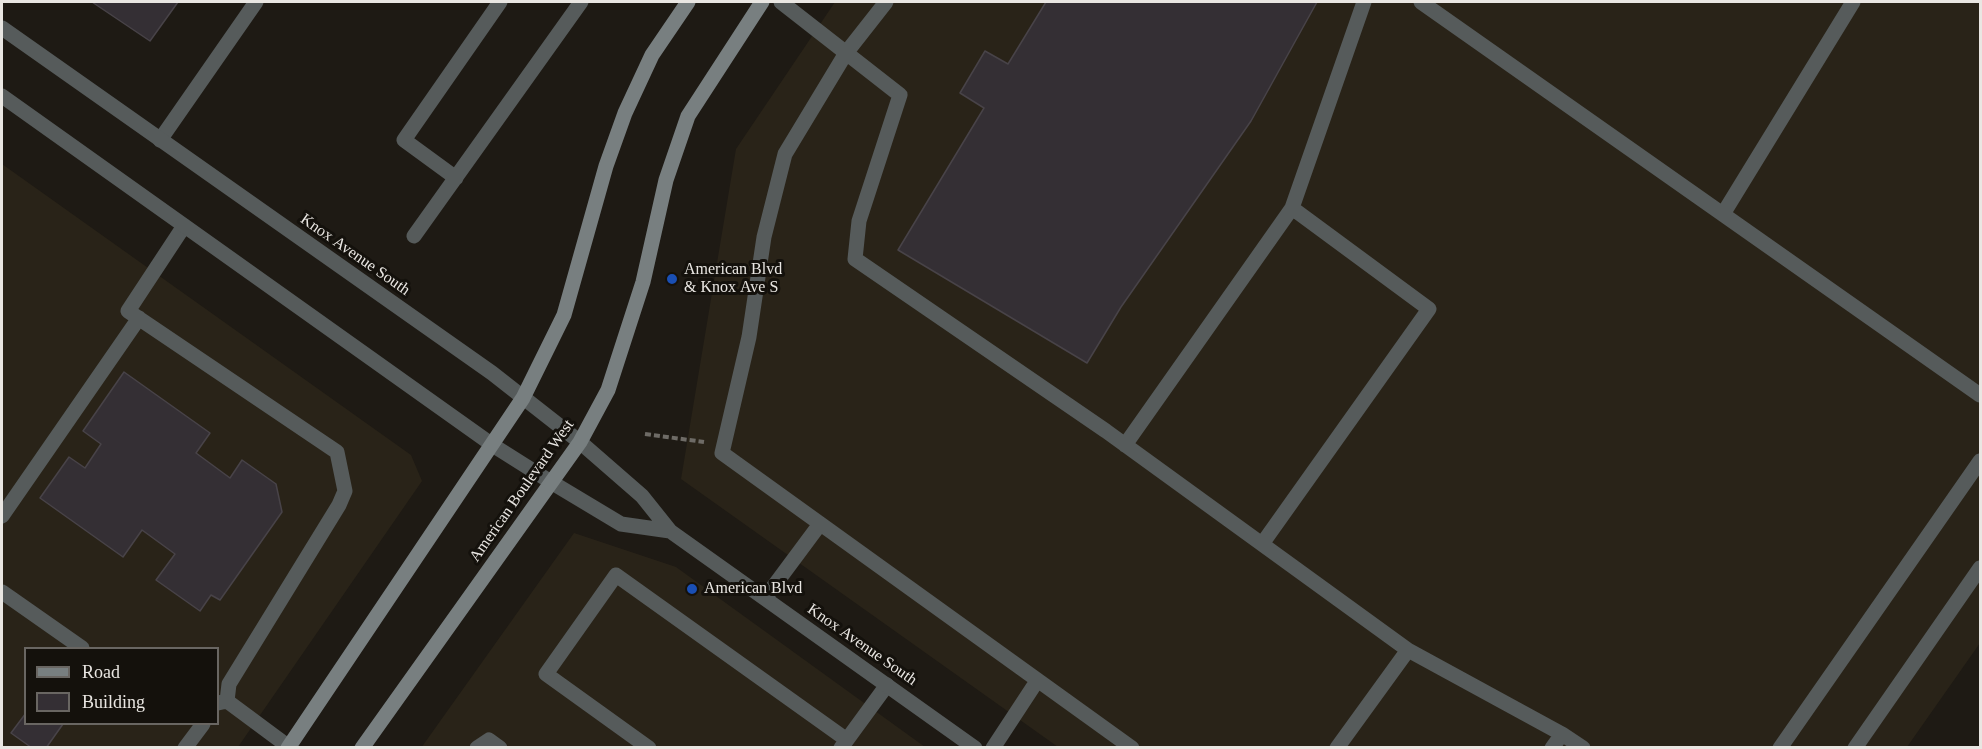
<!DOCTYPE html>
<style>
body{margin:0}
#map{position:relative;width:1982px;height:749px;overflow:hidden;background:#1e1a14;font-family:Georgia,serif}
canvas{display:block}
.frame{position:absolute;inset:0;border:3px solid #e9e6e2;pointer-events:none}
.legend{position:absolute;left:24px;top:647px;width:195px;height:78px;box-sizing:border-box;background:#14110c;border:2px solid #696662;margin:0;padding:8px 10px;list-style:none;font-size:18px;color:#e9e6e2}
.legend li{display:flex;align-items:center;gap:12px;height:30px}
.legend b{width:30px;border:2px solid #696662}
</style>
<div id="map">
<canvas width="1982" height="749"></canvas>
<div class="frame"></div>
<ul class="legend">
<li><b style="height:8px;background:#787f80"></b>Road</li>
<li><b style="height:16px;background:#342f34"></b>Building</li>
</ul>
</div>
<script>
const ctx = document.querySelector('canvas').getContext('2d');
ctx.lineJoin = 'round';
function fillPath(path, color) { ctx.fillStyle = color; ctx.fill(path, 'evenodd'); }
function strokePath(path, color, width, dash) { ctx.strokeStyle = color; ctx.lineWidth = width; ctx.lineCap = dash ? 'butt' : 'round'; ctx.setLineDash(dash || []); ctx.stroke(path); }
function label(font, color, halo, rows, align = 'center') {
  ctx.font = font + ' Georgia,serif'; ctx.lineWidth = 6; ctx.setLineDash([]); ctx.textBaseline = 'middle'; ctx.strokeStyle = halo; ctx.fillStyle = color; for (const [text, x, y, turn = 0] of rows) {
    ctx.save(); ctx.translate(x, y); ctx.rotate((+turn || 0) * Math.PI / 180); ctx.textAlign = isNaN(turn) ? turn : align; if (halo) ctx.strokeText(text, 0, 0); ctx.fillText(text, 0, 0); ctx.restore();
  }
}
fillPath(new Path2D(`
 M835,2H1980V643L1907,747H1058L681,479L736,149Z
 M2,164L411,455L422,481L238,747H2ZM26,648H218V724H26Z
 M574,533L676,567L925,747L421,748Z`), '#292318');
const building = new Path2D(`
 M92,2H178L150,41Z
 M1046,2H1317L1251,121L1121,307L1087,363L898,250L984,108L960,93L985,51L1008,64Z
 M124,372L210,433L196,453L230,478L242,460L276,484L282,512L220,600L211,595L200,611L156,580L175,554L142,530L123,557L40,498L69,457L85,468L101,444L83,431Z
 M26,713V724H63L46,748H32L11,733Z`);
fillPath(building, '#342f34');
strokePath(building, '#484348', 1.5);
strokePath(new Path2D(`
 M645,434L704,442`), '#6e6b66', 4, [6, 3]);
strokePath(new Path2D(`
 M781,2L900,95L859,221L855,259L1106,431L1408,650L1337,748
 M886,2L846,53L785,154L764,237L749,337L722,453L1132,748
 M1421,2L1980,395
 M160,140L256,2
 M456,178L404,140L500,2
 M1292,208L1364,2
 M1723,214L1853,2
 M184,226L128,311L337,452L345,491L339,505L229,684L227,701
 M414,236L581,2
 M1125,445L1292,208L1429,309L1262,544
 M2,516L139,318
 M2,592L82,648
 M765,598L820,524
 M1408,650L1562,734
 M218,703L227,701L289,747
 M185,748L203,724
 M477,748L489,740L500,748
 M649,748L546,674L616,575L847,740
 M841,748L887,685
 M993,748L1037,681
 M1552,748L1562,734L1583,748
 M1780,748L1980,461
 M1855,748L1980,568`), '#565b5b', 15);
strokePath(new Path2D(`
 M580,442L642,496L670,531L975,748
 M551,482L621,524L670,531`), '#565b5b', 15);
strokePath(new Path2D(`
 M2,28L492,373L580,442
 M2,96L494,446L551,482`), '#565b5b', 15);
strokePath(new Path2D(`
 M288,748L523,398L564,315L606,166L625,113L652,55L688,2
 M362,748L580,442L608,390L643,282L666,180L688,116L762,2`), '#787f80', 15);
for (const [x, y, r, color] of [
 [672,279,6,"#1a4fb4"],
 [692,589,6,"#1a4fb4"]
]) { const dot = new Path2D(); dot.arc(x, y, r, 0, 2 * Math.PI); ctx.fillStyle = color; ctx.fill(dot); strokePath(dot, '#14110c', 2); }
label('16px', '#e9e6e2', '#14110c', [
 ["Knox Avenue South",355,255,35],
 ["American Boulevard West",522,491,-55],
 ["Knox Avenue South",862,645,35]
]);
label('16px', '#e9e6e2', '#14110c', [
 ["American Blvd",684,270],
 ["& Knox Ave S",684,288],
 ["American Blvd",704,589]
], 'left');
</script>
